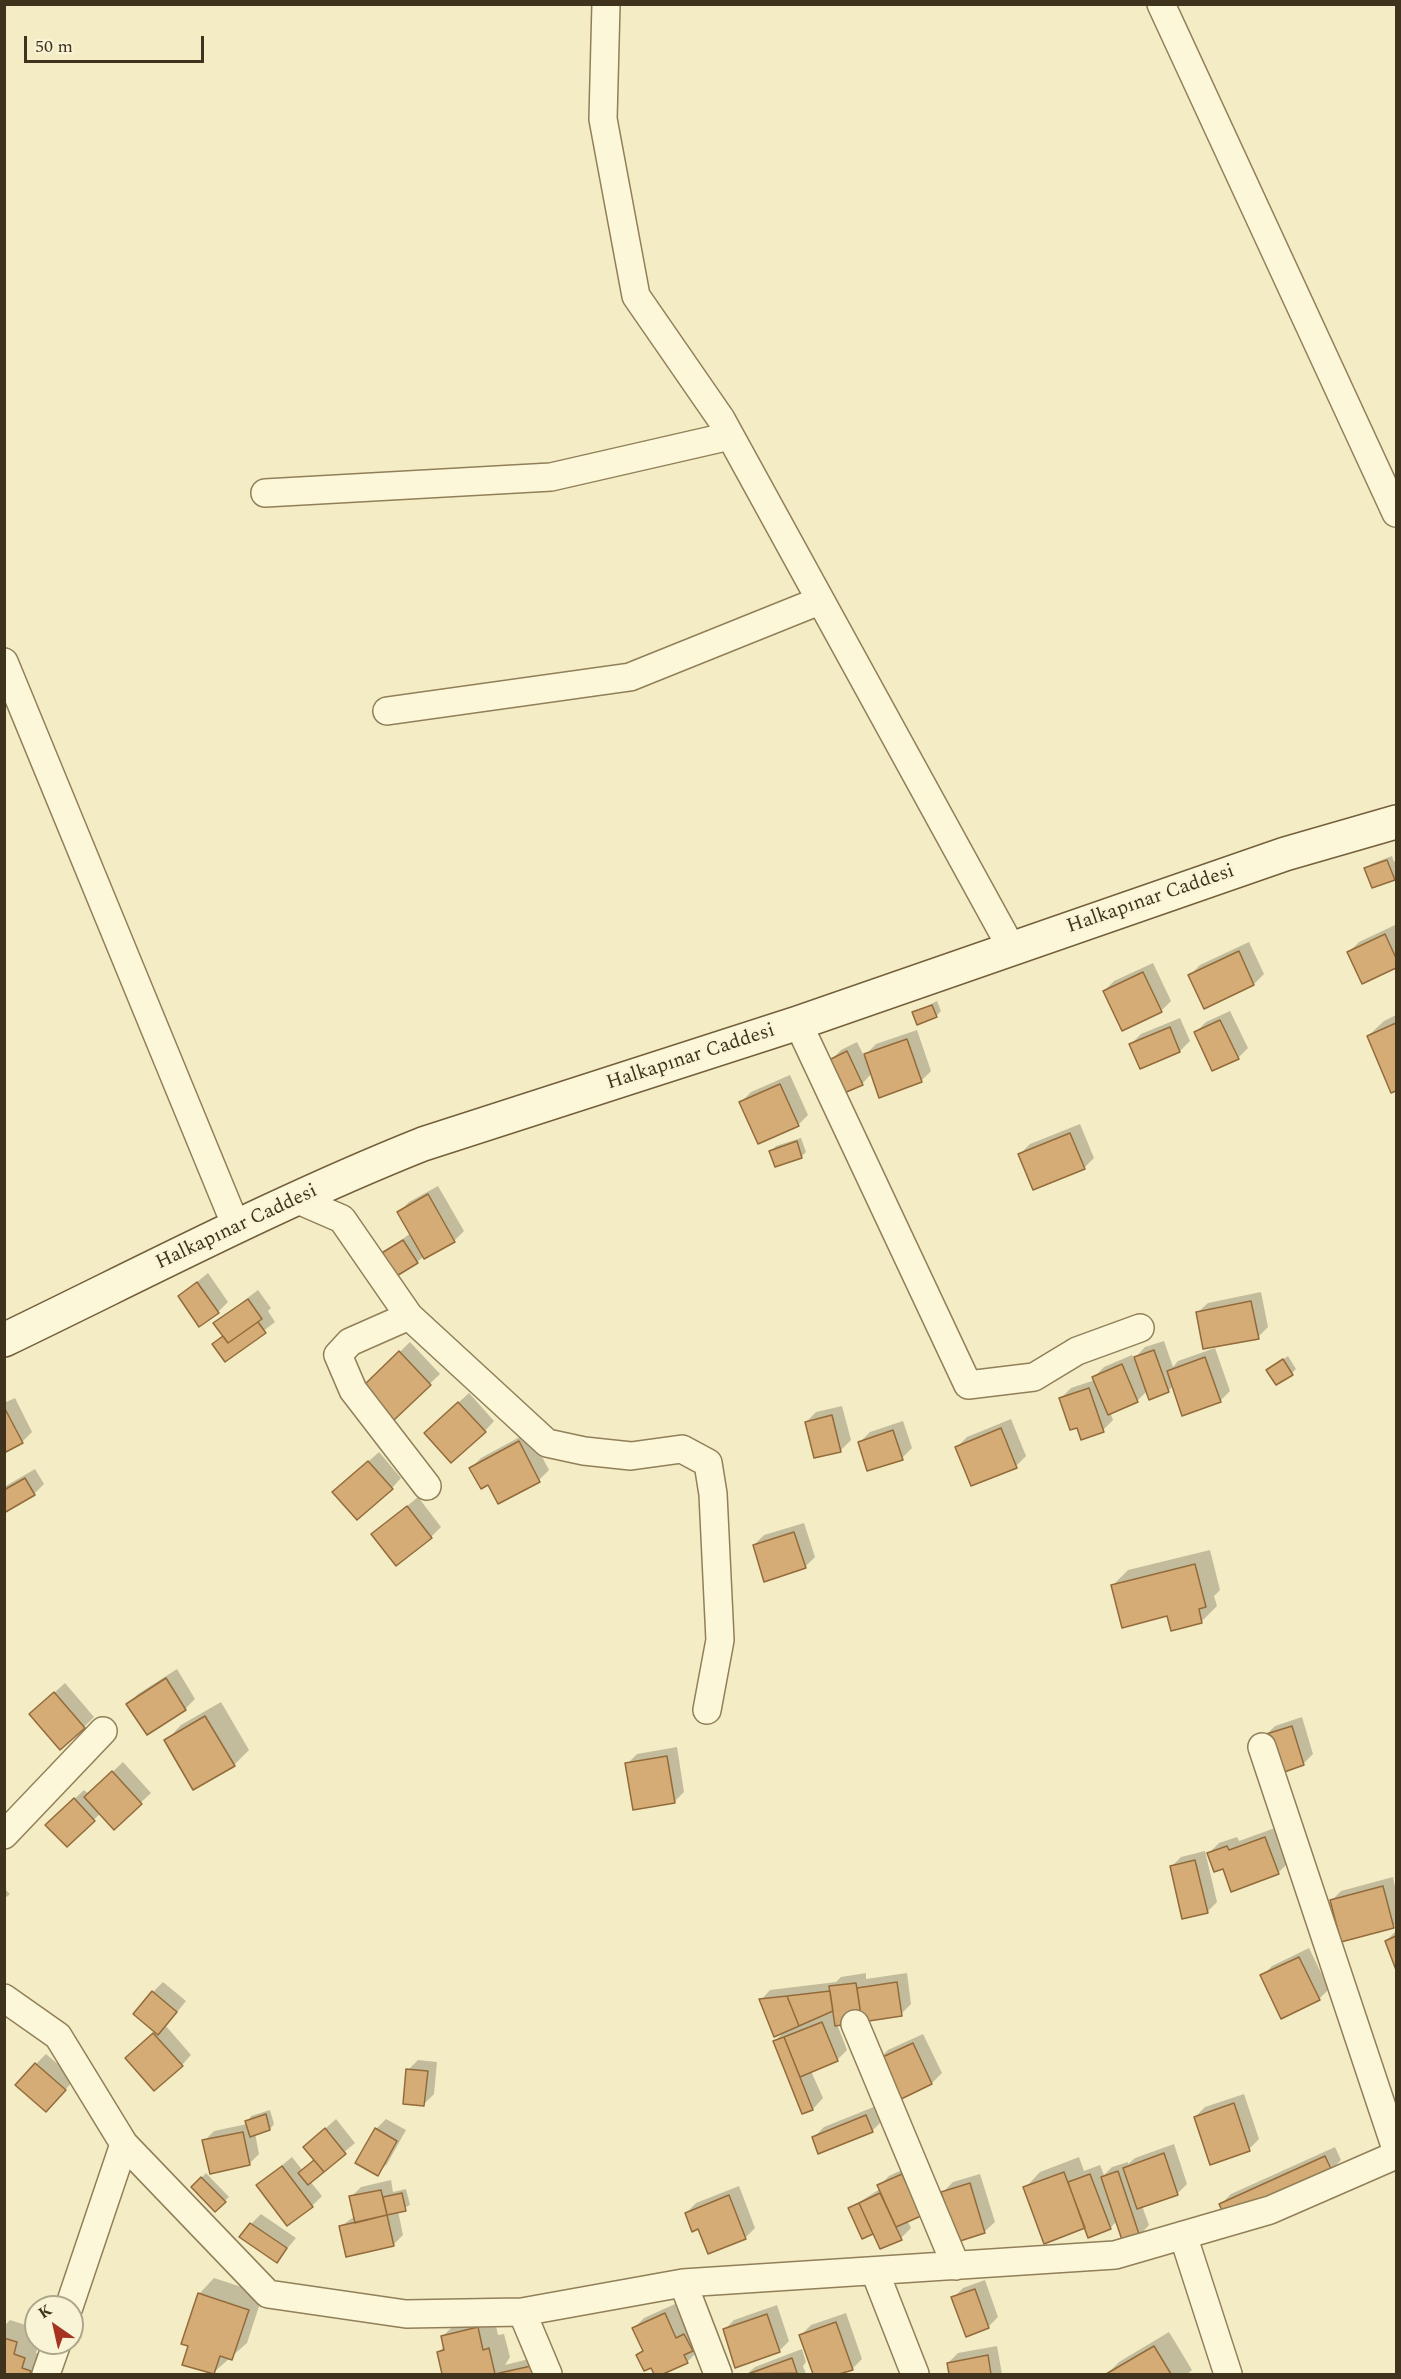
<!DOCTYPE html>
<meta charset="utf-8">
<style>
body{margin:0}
#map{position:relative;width:1401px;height:2379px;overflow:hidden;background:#f3ecc5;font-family:Spectral,serif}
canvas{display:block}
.frame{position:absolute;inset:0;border:6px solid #3f331e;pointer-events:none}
.north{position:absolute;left:24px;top:2295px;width:60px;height:60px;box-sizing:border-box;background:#f9f4d5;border:2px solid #afa78c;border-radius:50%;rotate:326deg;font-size:16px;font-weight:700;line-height:24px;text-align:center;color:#3f331e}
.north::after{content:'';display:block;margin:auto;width:21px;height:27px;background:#a73421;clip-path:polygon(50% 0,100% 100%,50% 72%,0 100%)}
.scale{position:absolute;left:24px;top:36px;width:180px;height:27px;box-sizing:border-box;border:3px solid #3f331e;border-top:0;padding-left:8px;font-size:18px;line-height:21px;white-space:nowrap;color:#3f331e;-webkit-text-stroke:4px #f9f4d5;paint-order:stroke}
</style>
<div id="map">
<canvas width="1401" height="2379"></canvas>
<div class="frame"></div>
<div class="north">K</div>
<div class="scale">50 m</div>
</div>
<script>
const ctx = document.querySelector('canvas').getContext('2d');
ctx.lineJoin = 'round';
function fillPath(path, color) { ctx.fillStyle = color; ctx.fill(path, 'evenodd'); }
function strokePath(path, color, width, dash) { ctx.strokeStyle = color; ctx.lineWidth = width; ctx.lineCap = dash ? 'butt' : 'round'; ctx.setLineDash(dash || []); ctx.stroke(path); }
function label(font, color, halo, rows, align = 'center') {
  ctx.font = font + ' Spectral,serif'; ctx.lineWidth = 4.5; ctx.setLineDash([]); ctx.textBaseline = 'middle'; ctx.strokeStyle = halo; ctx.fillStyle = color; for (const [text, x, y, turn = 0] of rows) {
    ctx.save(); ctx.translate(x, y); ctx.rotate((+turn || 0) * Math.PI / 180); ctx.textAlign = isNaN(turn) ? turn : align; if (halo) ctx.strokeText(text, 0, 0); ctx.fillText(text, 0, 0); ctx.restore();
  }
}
fillPath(new Path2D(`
 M1392,856L1394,862L1396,859V876L1394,879L1366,868L1371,864Z
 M1395,925L1396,966L1363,982L1349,952L1359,942Z
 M1249,942L1264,974L1254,984L1205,1007L1190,975L1200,965Z
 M1153,963L1171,1001L1161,1011L1104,991L1114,981Z
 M937,1001L941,1011L936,1016L914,1013Z
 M1230,1011L1248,1048L1238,1058L1196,1032L1206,1022Z
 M1396,1015V1089L1392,1091L1368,1036L1384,1021Z
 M1180,1018L1190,1041L1180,1051L1131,1044L1141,1034Z
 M917,1030L931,1071L921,1081L872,1073L862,1084L831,1060L841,1050L857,1042L864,1056L876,1044Z
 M790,1075L808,1115L798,1125L741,1102L751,1092Z
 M1080,1124L1094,1158L1084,1168L1020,1154L1030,1144Z
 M801,1138L806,1152L802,1156L776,1165L771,1151L776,1146Z
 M438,1186L464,1231L454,1241L424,1256L417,1262L382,1254L411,1233L399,1212L409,1202Z
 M208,1273L228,1302L218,1312L180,1296Z
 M258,1290L271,1308L268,1311L275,1322L226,1360L214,1344L223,1335L215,1323Z
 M1261,1292L1268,1327L1258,1337L1197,1313L1208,1303Z
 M1164,1341L1173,1367L1178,1361L1215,1348L1230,1391L1220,1401L1173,1386L1168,1391H1147L1137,1401L1110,1412L1113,1420L1103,1430L1078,1426L1061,1398L1071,1388L1095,1380L1094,1377L1104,1367L1132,1355L1134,1359L1145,1347Z
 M410,1342L440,1374L394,1418L364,1387Z
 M1288,1356L1296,1369L1292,1373L1268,1370Z
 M469,1393L494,1421L485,1431L436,1423Z
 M15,1398L32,1432L22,1442L4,1451V1403Z
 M842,1406L851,1440L841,1450L815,1457L806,1422L816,1412Z
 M1011,1419L1026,1456L1016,1466L957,1447L967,1437Z
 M903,1421L912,1448L902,1458L860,1442L870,1432Z
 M529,1432L549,1470L539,1480L499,1502L489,1483L471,1468L481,1458Z
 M379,1452L401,1478L392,1488L334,1492Z
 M35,1469L44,1484L34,1494L4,1511V1487Z
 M418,1497L441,1527L431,1537L373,1534Z
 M804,1523L815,1557L805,1567L754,1545L764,1535Z
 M1210,1550L1220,1590L1214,1596L1217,1606L1201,1622L1168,1615L1113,1585L1128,1570Z
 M177,1669L195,1699L185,1709L147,1733L128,1704L138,1694Z
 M65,1683L94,1717L84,1727L31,1714Z
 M221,1702L249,1750L234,1765L166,1741L181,1725Z
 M1302,1717L1313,1754L1303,1764L1265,1736L1275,1726Z
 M677,1747L684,1792L674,1802L627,1764L637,1754Z
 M123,1762L151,1793L114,1828L101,1813L67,1845L57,1815L84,1790L89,1794Z
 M1275,1828L1288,1863L1278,1873L1224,1867L1209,1853L1219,1843L1237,1837L1239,1841Z
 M1205,1851L1217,1902L1207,1912L1171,1867L1181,1857Z
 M1393,1877L1396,1892V1923L1393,1927L1331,1901L1341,1891Z
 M4,1888L10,1894L4,1899Z
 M1396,1931V1966L1386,1941Z
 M1309,1948L1329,1989L1319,1999L1262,1976L1272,1966Z
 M866,1973V1979L907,1973L911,2004L901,2014L837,2024L847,2050L837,2060L811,2071L823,2098L813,2109L803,2112L774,2042L786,2030L761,2000L770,1990L836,1982L841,1977Z
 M163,1982L186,2001L166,2026L191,2055L182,2065L137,2048L156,2031L153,1992Z
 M923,2034L942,2073L932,2083L896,2100L878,2060L888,2050Z
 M46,2054L75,2079L56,2100L36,2064Z
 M418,2060L437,2062L434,2094L424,2104L408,2070Z
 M1244,2094L1259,2139L1249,2149L1195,2117L1205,2107Z
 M876,2106L882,2121L872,2131L814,2137L824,2127Z
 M270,2110L274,2124L270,2129L255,2133L259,2154L249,2164L204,2141L214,2131L247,2124L251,2116Z
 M336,2119L355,2143L310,2181L322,2196L312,2206L258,2185L292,2157L303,2171L315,2160L305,2147Z
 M386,2119L406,2130L387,2164L377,2174L376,2129Z
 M1174,2144L1187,2184L1177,2194L1142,2206L1149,2225L1139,2236L1117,2221L1110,2228L1086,2227L1025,2188L1040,2172L1079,2157L1084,2171L1100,2165L1104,2175L1112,2167L1128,2162V2164L1135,2158Z
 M1335,2147L1341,2160L1331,2170L1221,2204L1231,2194Z
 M912,2165L930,2204L907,2220L911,2228L901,2238L874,2232L863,2237L850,2208L880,2189L879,2186L889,2176Z
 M206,2173L229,2197L215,2210L193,2187Z
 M980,2174L995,2222L984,2232L943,2192L953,2182Z
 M391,2180L393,2192L406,2189L410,2205L398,2211L403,2235L393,2245L340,2227L355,2216L351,2197L361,2187Z
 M739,2186L755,2228L745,2238L686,2213L696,2203Z
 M261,2214L296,2238L277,2261L251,2224Z
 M214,2278L263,2294L247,2343L213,2373L190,2345L199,2294Z
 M985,2280L998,2317L988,2327L953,2298L963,2288Z
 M675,2304L697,2352L687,2362L656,2374L651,2366L638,2355L644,2349L634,2328L644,2318Z
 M777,2305L789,2341L779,2351L724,2330L734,2320Z
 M493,2313L498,2335L504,2334L510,2357L505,2365L541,2356L545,2374H444L438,2352L445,2346L443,2336L458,2321Z
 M846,2313L862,2359L852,2369L835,2374H814L801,2335L811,2325Z
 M10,2320L32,2327L28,2338L39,2343L36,2353L45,2356L39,2374H4V2326Z
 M1169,2332L1192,2370L1187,2374H1107L1119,2362Z
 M997,2346L1002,2374H950L948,2363L958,2353Z
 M802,2349L806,2362L803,2366L806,2374H747L755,2367Z`), '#0003');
const building = new Path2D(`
 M1387,860L1395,880L1372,888L1364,868Z
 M1385,934L1396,958V968L1362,984L1347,952Z
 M1239,951L1254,985L1204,1009L1188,975Z
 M1143,972L1162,1012L1122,1031L1103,991Z
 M932,1005L937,1017L917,1025L912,1012Z
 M1220,1020L1239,1059L1212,1071L1194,1032Z
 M1396,1023V1091L1391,1093L1367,1036Z
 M1170,1027L1180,1052L1140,1069L1129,1044Z
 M907,1039L922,1082L879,1098L864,1054Z
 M847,1051L863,1085L844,1093L829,1060Z
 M780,1084L799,1126L758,1144L739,1102Z
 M1070,1133L1085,1169L1033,1190L1018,1154Z
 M797,1141L802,1158L775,1167L769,1151Z
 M428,1194L455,1242L424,1259L397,1212Z
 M403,1240L418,1263L395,1277L380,1254Z
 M197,1282L219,1313L199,1327L178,1296Z
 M248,1299L262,1319L228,1343L213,1323Z
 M1251,1301L1259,1339L1203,1349L1196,1312Z
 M258,1322L266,1333L225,1362L212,1344L223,1336L228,1343Z
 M1154,1350L1169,1392L1149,1400L1134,1357Z
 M399,1351L431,1385L394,1420L362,1387Z
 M1205,1357L1221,1402L1182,1416L1167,1371Z
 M1283,1359L1293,1375L1276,1385L1266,1370Z
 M1122,1364L1138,1402L1108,1415L1092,1377Z
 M1089,1388L1104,1432L1081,1440L1077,1428L1070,1430L1059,1398Z
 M458,1402L486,1432L451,1463L424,1433Z
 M4,1407L23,1443L4,1453Z
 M832,1415L841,1452L814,1458L805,1422Z
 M1001,1428L1017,1468L971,1486L955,1447Z
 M893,1430L903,1460L867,1471L858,1442Z
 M519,1441L540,1482L498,1504L488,1485L481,1489L469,1468Z
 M368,1461L393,1489L357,1520L332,1492Z
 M25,1478L35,1495L4,1513V1490Z
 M407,1506L432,1538L396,1566L371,1534Z
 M794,1532L806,1568L764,1582L753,1545Z
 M1195,1564L1206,1607L1199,1609L1202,1623L1171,1631L1167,1616L1122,1628L1111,1585Z
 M166,1678L186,1710L147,1735L126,1704Z
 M54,1692L85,1728L60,1750L29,1714Z
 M205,1716L235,1766L193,1790L164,1740Z
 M1292,1726L1304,1765L1276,1775L1263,1735Z
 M667,1756L675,1803L633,1810L625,1763Z
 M112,1771L142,1804L114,1830L84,1797Z
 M74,1798L95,1821L67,1847L45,1825Z
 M1265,1837L1279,1874L1231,1892L1223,1869L1214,1872L1207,1853L1227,1846L1229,1850Z
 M1195,1860L1208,1913L1182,1919L1170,1866Z
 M1383,1886L1394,1928L1341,1942L1330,1900Z
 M1396,1936V1970L1385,1941Z
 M1299,1957L1320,2000L1281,2019L1260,1975Z
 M897,1982L902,2016L862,2022L857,1988Z
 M856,1983L862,2022L835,2026L829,1986Z
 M152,1991L177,2012L158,2035L133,2014Z
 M830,1991L833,2011L799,2026L787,1996Z
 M787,1996L799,2026L774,2037L759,1999Z
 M822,2022L838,2061L800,2077L784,2037Z
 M153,2033L183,2066L154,2091L125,2058Z
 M784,2037L813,2110L802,2114L773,2041Z
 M913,2043L932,2084L895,2102L876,2060Z
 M35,2063L66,2090L46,2112L15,2085Z
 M406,2069L428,2071L424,2106L403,2104Z
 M1234,2103L1250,2151L1210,2165L1194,2117Z
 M266,2114L270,2130L250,2137L245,2121Z
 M866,2115L873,2132L818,2154L812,2137Z
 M325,2128L346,2154L324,2172L303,2147Z
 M375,2128L397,2141L378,2176L355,2163Z
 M243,2132L250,2165L210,2174L202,2140Z
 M1164,2153L1178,2195L1137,2209L1123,2168Z
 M1325,2156L1332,2171L1226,2219L1219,2204Z
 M314,2160L324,2172L308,2185L298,2173Z
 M282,2166L313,2207L287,2226L256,2185Z
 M1118,2171L1140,2237L1123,2243L1101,2177Z
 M1064,2172L1085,2228L1044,2244L1023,2187Z
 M902,2174L921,2216L896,2227L877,2185Z
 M1090,2174L1111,2229L1088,2238L1068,2182Z
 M201,2177L226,2202L215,2212L191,2187Z
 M970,2183L985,2233L957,2242L941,2192Z
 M381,2190L387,2215L355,2223L349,2196Z
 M402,2193L406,2211L387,2215L383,2197Z
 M880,2193L902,2240L880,2249L859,2203Z
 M729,2195L746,2239L708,2254L698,2229L692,2232L685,2213Z
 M859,2203L873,2234L862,2239L848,2208Z
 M387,2215L394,2246L346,2257L339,2226Z
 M250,2223L287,2248L277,2263L239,2237Z
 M975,2289L989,2328L966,2337L951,2297Z
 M198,2293L249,2310L232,2360L220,2356L214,2374L182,2365L188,2346L181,2344Z
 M665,2313L676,2338L684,2334L693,2351L684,2355L688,2363L663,2374H654L651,2368L644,2371L636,2355L643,2351L632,2328Z
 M767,2314L780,2352L735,2368L723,2329Z
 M836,2322L853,2370L839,2374H813L799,2335Z
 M478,2327L483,2350L489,2348L495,2374H442L437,2352L444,2350L441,2336Z
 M4,2338L17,2342L14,2354L25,2358L22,2368L31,2371L30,2374H4Z
 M1154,2346L1171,2374H1106Z
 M988,2355L991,2374H949L947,2363Z
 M792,2358L797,2373L748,2374Z
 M531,2366L533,2374H493H495Z`);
fillPath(building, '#d5ac76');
strokePath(building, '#936b3b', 1.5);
const street = new Path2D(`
 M606,4L603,119L636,296L721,419L1012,949
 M1161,4L1396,513
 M265,493L551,477L730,436
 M4,662L236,1226
 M387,711L630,677L819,601
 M798,1023L968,1385L1034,1377L1077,1351L1140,1328
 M296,1199L342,1219L409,1316L547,1443L584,1451L631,1456L682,1449L708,1463L713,1494L720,1640L707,1710
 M409,1316L350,1342L338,1355L353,1390L427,1486
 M1262,1747L1396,2149
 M4,1835L103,1731
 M4,1998L58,2036L124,2144L268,2294L406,2314L522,2312L683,2283L1115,2255L1270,2210L1396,2155
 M855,2024L956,2266
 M1183,2235L1228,2374
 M875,2272L915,2374
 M683,2283L718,2374
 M69,2307L124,2144
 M522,2312L548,2374
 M46,2374L57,2343`);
const secondary = new Path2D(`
 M4,1340C143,1273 280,1201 423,1144L798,1023L1285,854L1396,822`);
strokePath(street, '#917f58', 30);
strokePath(secondary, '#735f3b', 36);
strokePath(street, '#fcf7d9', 27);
strokePath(secondary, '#fcf7d9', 33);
label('20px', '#3f331e', '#f9f4d5', [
 ["Halkapınar Caddesi",1151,900,-19],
 ["Halkapınar Caddesi",691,1058,-18],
 ["Halkapınar Caddesi",237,1228,-25]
]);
</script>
